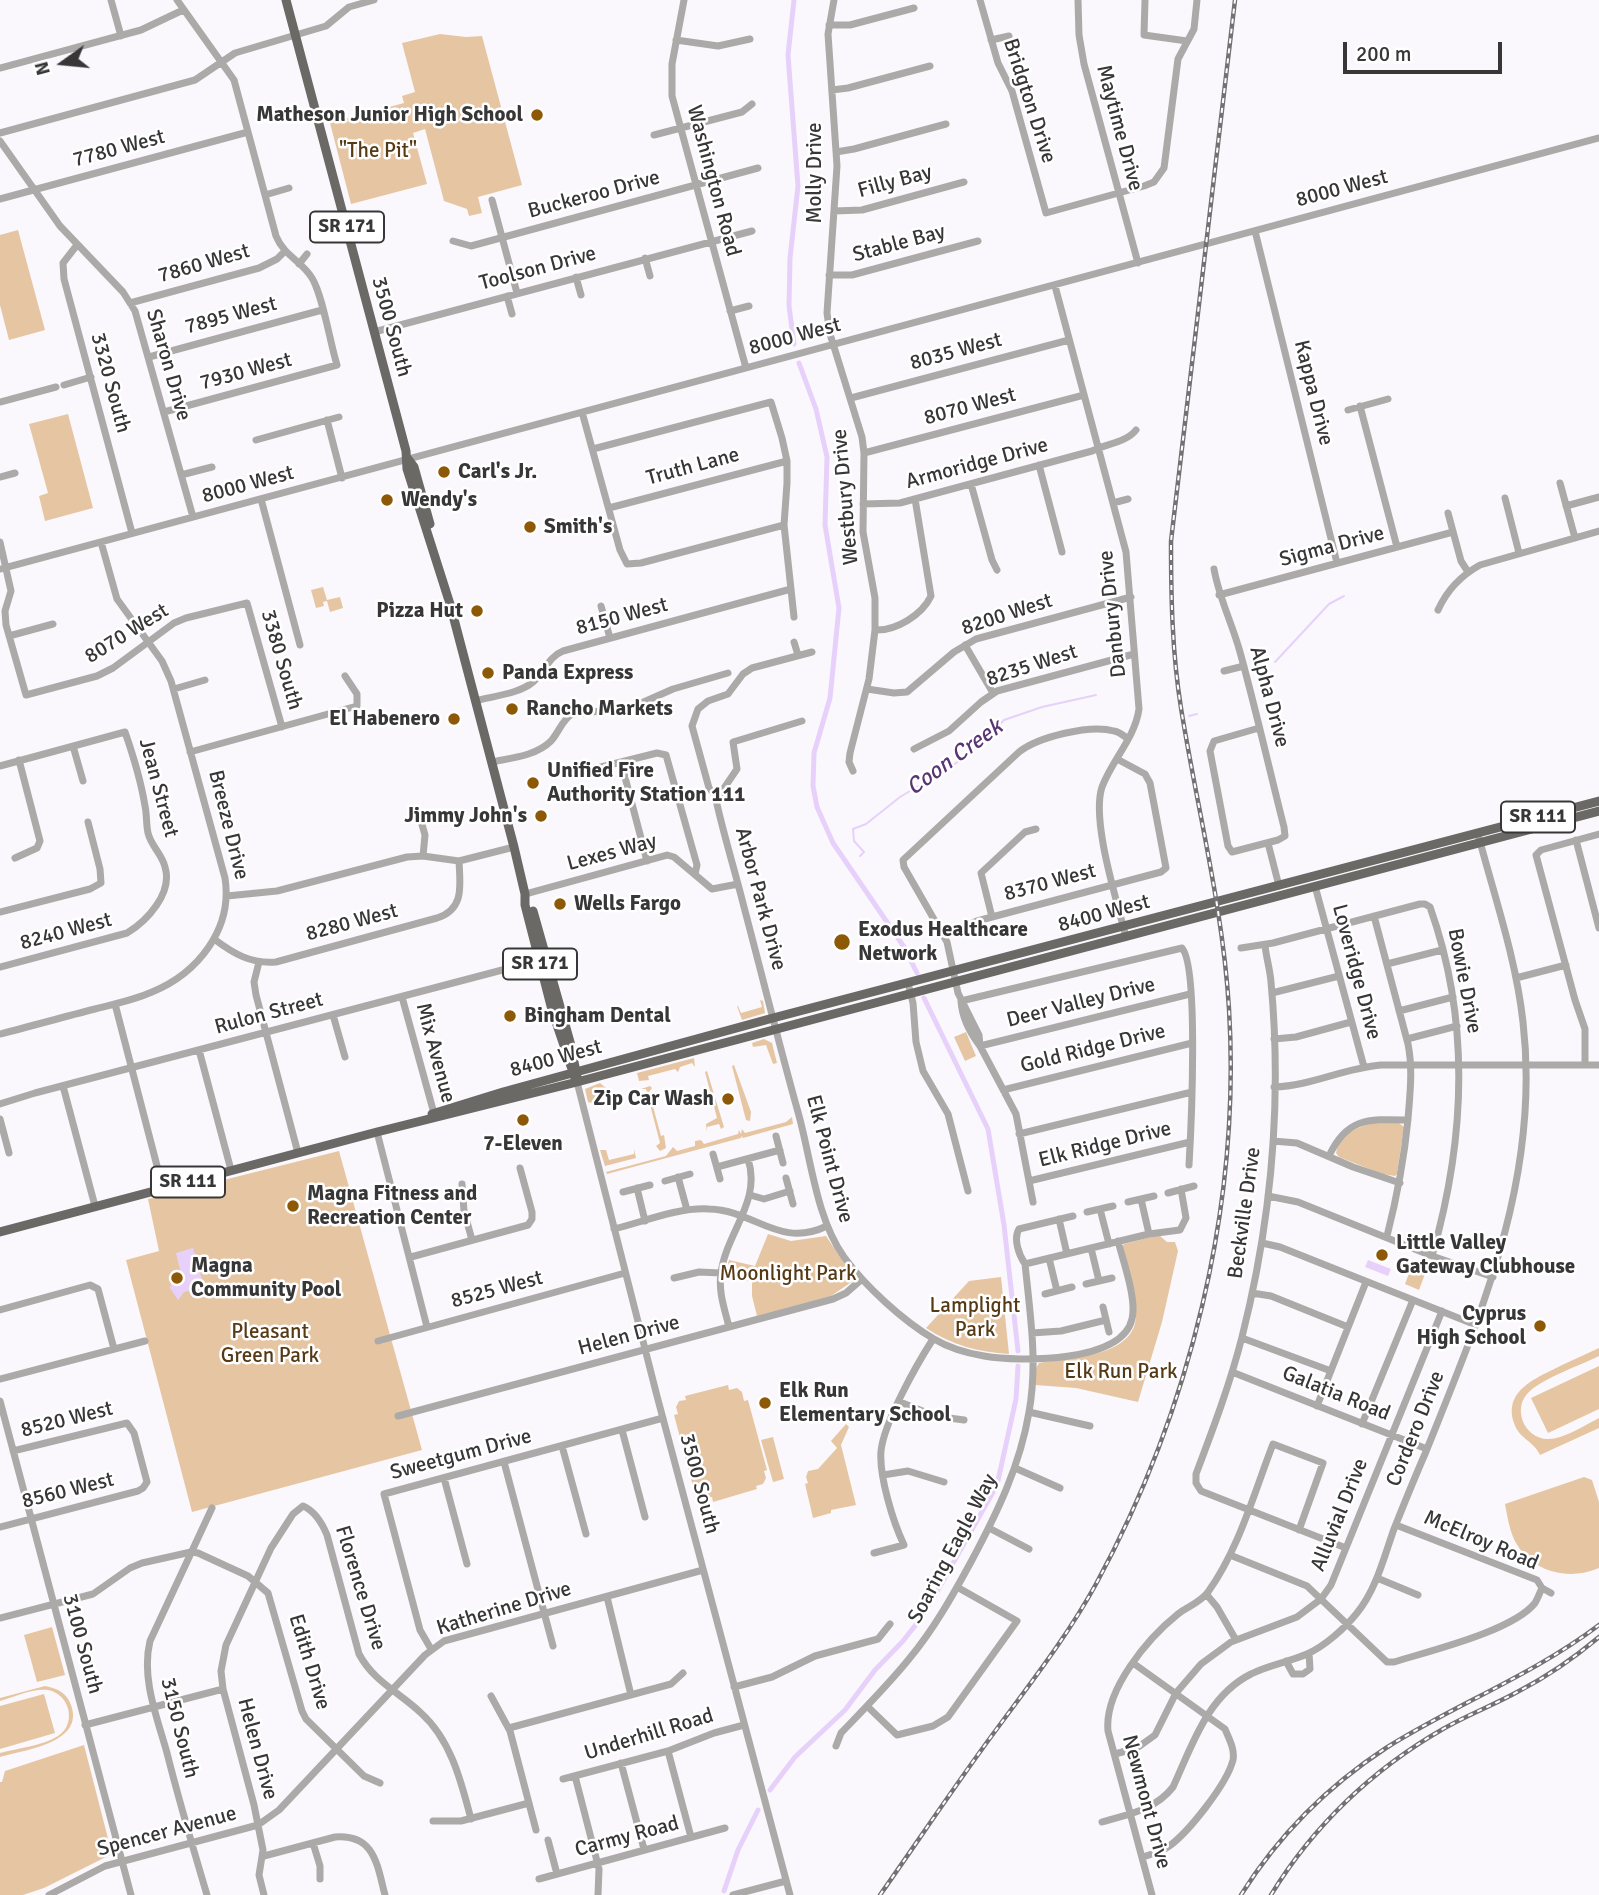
<!DOCTYPE html>
<style>
body{margin:0}
#map{position:relative;width:1599px;height:1895px;overflow:hidden;background:#faf8fc;font-family:Signika,sans-serif}
canvas{display:block}
.north{position:absolute;left:28px;top:28px;width:70px;height:70px;-webkit-text-stroke:5px #fff;paint-order:stroke;rotate:255deg;font-size:19px;font-weight:700;line-height:28px;text-align:center;color:#373738}
.north::after{content:'';display:block;margin:auto;width:24px;height:32px;background:#373738;clip-path:polygon(50% 0,100% 100%,50% 72%,0 100%)}
.scale{position:absolute;left:1343px;top:42px;width:159px;height:32px;box-sizing:border-box;border:4px solid #373738;border-top:0;padding-left:9px;font-size:21px;line-height:24px;white-space:nowrap;color:#373738;-webkit-text-stroke:5px #fff;paint-order:stroke}
</style>
<div id="map">
<canvas width="1599" height="1895"></canvas>
<div class="north">N</div>
<div class="scale">200 m</div>
</div>
<script>
const ctx = document.querySelector('canvas').getContext('2d');
ctx.lineJoin = 'round';
function fillPath(path, color) { ctx.fillStyle = color; ctx.fill(path, 'evenodd'); }
function strokePath(path, color, width, dash) { ctx.strokeStyle = color; ctx.lineWidth = width; ctx.lineCap = dash ? 'butt' : 'round'; ctx.setLineDash(dash || []); ctx.stroke(path); }
function label(font, color, halo, rows, align = 'center') {
  ctx.font = font + ' Signika,sans-serif'; ctx.lineWidth = 5; ctx.setLineDash([]); ctx.textBaseline = 'middle'; ctx.strokeStyle = halo; ctx.fillStyle = color; for (const [text, x, y, turn = 0] of rows) {
    ctx.save(); ctx.translate(x, y); ctx.rotate((+turn || 0) * Math.PI / 180); ctx.textAlign = isNaN(turn) ? turn : align; if (halo) ctx.strokeText(text, 0, 0); ctx.fillText(text, 0, 0); ctx.restore();
  }
}
fillPath(new Path2D(`
 M440,34L466,37L482,36L522,185L478,197L482,213L469,216L467,209L444,201L425,129L413,133L427,184L351,204L330,123L404,103L402,96L415,92L402,43Z
 M18,230L45,330L9,340L0,305V235Z
 M68,414L93,508L45,521L39,496L48,493L29,424Z
 M323,587L327,600L340,597L343,608L330,612L327,601L323,602L324,606L316,608L311,590Z
 M760,1000L763,1001L765,1013L742,1020L737,1006H738L741,1013L762,1007Z
 M966,1032L976,1056L965,1061L954,1037Z
 M764,1039L772,1043L777,1063L773,1064L766,1045L753,1047L752,1043Z
 M694,1058L695,1067L692,1063L680,1067L678,1072L675,1069L648,1076L649,1080L639,1081L637,1073Z
 M734,1065L751,1112L750,1121L746,1120L732,1066Z
 M707,1071L724,1127L721,1129L719,1124L707,1127V1132L706,1124L717,1118L705,1072Z
 M600,1083L606,1088L597,1094L595,1104L588,1102L585,1089Z
 M650,1086L652,1088L649,1092L661,1136L664,1135L666,1148L660,1151L656,1146L660,1143L646,1089H641Z
 M792,1117L793,1124L743,1138L742,1136L741,1138L607,1174L606,1172L666,1156L673,1147L677,1151L695,1146V1141L701,1140L704,1144L738,1134L739,1130L741,1134L742,1129L745,1133L786,1122Z
 M1373,1123H1399L1404,1127L1397,1174L1395,1176L1382,1174L1339,1157L1336,1153C1340,1134 1355,1128 1373,1123Z
 M634,1149L636,1158L605,1166L600,1150H606L609,1160L634,1154Z
 M339,1151L422,1450L192,1512L126,1260L159,1251L148,1199Z
 M768,1234L791,1241L826,1236L853,1276V1281L831,1296L757,1316L752,1296V1281L724,1278L729,1260L755,1266Z
 M1159,1235L1167,1242H1175L1178,1251L1162,1322L1138,1402L1076,1388L1035,1385L1036,1368L1039,1363C1068,1357 1139,1358 1136,1312C1134,1290 1127,1268 1122,1247L1124,1244Z
 M1414,1260L1428,1266L1419,1290L1405,1284Z
 M1001,1277L1009,1354C978,1352 952,1345 926,1328L969,1281Z
 M1599,1348V1356C1581,1365 1544,1378 1530,1391C1511,1407 1524,1439 1548,1439C1564,1439 1585,1425 1599,1418V1428L1540,1455C1533,1440 1519,1439 1514,1423C1503,1390 1537,1378 1560,1366C1573,1360 1586,1354 1599,1348Z
 M1599,1366V1409L1548,1433L1531,1398Z
 M728,1385L729,1390L737,1388L742,1392L744,1401L748,1400L767,1470L764,1471L766,1478L763,1484L756,1486L757,1489L713,1502L712,1497L705,1499L699,1496L698,1489L694,1490L674,1415L678,1414L676,1407L679,1401L686,1400L685,1396Z
 M846,1424L849,1427L841,1445L856,1505L831,1510V1513L813,1518L805,1484L808,1483L806,1477L808,1471L818,1469L837,1448L831,1441Z
 M773,1437L784,1479L773,1482L761,1440Z
 M1584,1477L1592,1480L1599,1502V1568C1567,1582 1528,1571 1513,1537C1509,1527 1507,1515 1505,1504Z
 M52,1627L65,1675L37,1682L24,1635Z
 M45,1686C57,1688 67,1693 71,1705C85,1743 24,1750 0,1757V1753C18,1748 42,1746 58,1736C77,1724 70,1694 48,1690C33,1688 14,1697 0,1701V1698Z
 M44,1694L55,1733L0,1749V1706Z
 M84,1745L112,1854L44,1888L23,1895H0V1782H2L5,1771Z`), '#e6c6a2');
fillPath(new Path2D(`
 M193,1248L204,1287L184,1292L178,1300L170,1288L173,1277L183,1281L176,1253Z
 M1368,1260L1391,1269L1388,1276L1365,1267Z`), '#e7d1fb');
strokePath(new Path2D(`
 M1275,662L1329,604L1344,596
 M1189,716L1197,714
 M860,856L864,852L854,841L853,829L866,824L900,797L952,766L980,745L1004,720L1042,707L1096,695`), '#e7d1fb', 2);
strokePath(new Path2D(`
 M794,0L788,55L798,186L790,258L789,306L794,344
 M799,363L816,409L827,457L825,525L839,608L830,698L814,753L813,786L817,807L833,843L904,947L917,973
 M924,998L988,1129L1004,1225L1018,1351
 M770,1790L795,1757L845,1710L875,1670L903,1641L918,1622L939,1588L997,1485L1016,1399L1018,1366
 M724,1891L738,1850L758,1810`), '#e7d1fb', 5);
strokePath(new Path2D(`
 M111,0L121,36
 M684,0L672,64V96L746,368
 M834,0L828,34L837,166L827,313L830,334L862,437L864,453L863,532L875,598V630L869,679L850,753L849,762L853,771
 M980,0L998,63L1012,91L1046,213L1144,186L1154,182L1164,168L1178,59L1194,29L1197,0
 M1078,0L1079,35L1084,64L1138,263
 M1145,0L1144,35L1187,41
 M829,25H850L914,8
 M676,40L718,46L750,39
 M991,40L1009,36
 M0,68L141,30L183,10
 M832,90L848,88L930,66
 M0,133L195,80L235,53L326,26L349,7L374,0
 M654,135L742,112L752,104
 M0,141L60,226L123,292L135,311L193,517
 M836,152L854,149L946,124
 M265,195L289,188
 M0,199L248,132
 M492,200L517,293
 M834,211L862,210L964,182
 M1255,231L1337,563
 M453,241L471,246L758,168
 M77,245L63,263L64,279L132,533
 M645,258L650,276
 M299,264L307,254
 M829,275H852L978,241
 M576,277L581,295
 M1055,286L1126,552L1139,709C1135,738 1112,760 1102,787C1091,821 1117,901 1126,937
 M507,296L512,314
 M130,303L259,268L277,259L284,252
 M730,311L749,306
 M374,332L752,231
 M149,357L322,310
 M64,385L91,377
 M851,398L1069,340
 M0,402L56,387
 M1360,406L1397,547
 M1348,410L1388,399
 M164,412L337,365C330,343 323,296 312,278C302,261 284,256 276,236L234,80L177,0
 M582,412L620,550L627,564L641,563L784,525
 M327,420L342,478
 M256,440L339,417
 M593,449L771,402L782,438L787,461V483L784,525L794,617
 M864,453L1084,395
 M1039,465L1062,552
 M181,475L212,467
 M0,477L15,473
 M1560,483L1575,538
 M971,484L992,560L997,570
 M1505,498L1519,553
 M261,499L300,645
 M1113,503L1128,499
 M863,504L900,503L1092,451C1106,444 1127,442 1136,430
 M1566,506L1599,497
 M609,508L787,461
 M1448,513L1461,561L1468,572
 M0,542L11,591L5,611L6,625L26,695L97,676L113,668L174,623L186,618L247,603L282,727
 M0,569L1599,138
 M1214,569C1219,598 1232,623 1240,652C1256,710 1269,768 1284,827L1285,836L1278,840L1232,852L1228,846L1210,751L1214,741L1259,728
 M1219,595L1453,532
 M601,606L610,638
 M1438,610C1447,590 1462,575 1480,565L1599,531
 M875,630C896,631 922,615 931,596L915,499
 M9,636L53,624
 M794,642L798,655
 M965,645L993,693
 M1224,671L1244,666
 M174,689L205,680
 M867,689L894,693L907,692L954,652L976,639L1131,597
 M475,701C493,696 519,694 533,682C545,672 548,657 563,651L791,589
 M802,721L733,742L737,769L716,800C724,836 735,871 744,907C762,975 779,1044 798,1112C811,1158 816,1218 844,1257C865,1286 903,1321 934,1339C949,1348 966,1353 984,1356C1019,1362 1122,1363 1132,1319C1137,1299 1123,1261 1118,1241
 M73,746L83,781
 M914,749L949,731L981,702L997,691L1134,654
 M190,752L357,706V694L345,676
 M492,762C511,758 536,756 551,741C559,732 562,720 572,714L630,708L673,689L728,673
 M621,762L647,861
 M0,766L125,732C133,755 141,781 145,806C147,815 146,824 148,833C151,846 162,854 165,867C173,893 147,921 127,933L0,967
 M597,768L657,753L666,755L697,865L695,874
 M717,796L709,788L692,726L698,709L708,701L728,694L743,674L752,668L812,652
 M421,821L425,835L423,856
 M1576,840L1599,928
 M1268,843L1279,886
 M15,858L37,848L40,841L19,760
 M1315,886L1364,1067
 M525,894L667,855L674,857L712,889L738,884
 M227,896L277,891L407,857L423,856L459,861L514,847
 M0,912L90,889L101,883L100,869L88,822
 M1374,916L1408,1044C1413,1069 1410,1093 1408,1119C1404,1160 1397,1197 1387,1236
 M992,917L981,873L1025,832L1036,829
 M944,936L977,921L1161,872L1166,868L1150,783L1145,774L1117,759
 M214,939C234,954 251,964 276,962L437,918C465,909 460,885 459,861
 M1265,945C1266,957 1270,969 1271,982C1282,1100 1271,1222 1242,1337C1230,1384 1213,1429 1196,1474V1483L1201,1491L1346,1548
 M1241,948L1273,943L1420,904H1425L1430,907C1471,1022 1465,1141 1432,1256
 M259,962L254,982L256,995L298,1153
 M1387,964L1442,950
 M1516,978L1566,965
 M908,983L913,1003L916,1042L923,1071L948,1114L968,1191
 M1272,993L1339,976
 M402,997L435,1117
 M961,1001C962,1017 970,1033 980,1046L979,1035L958,993L947,942L904,867L903,860L1019,752C1038,737 1090,724 1114,731C1120,732 1124,736 1128,739
 M961,1001L1182,948C1199,967 1191,1131 1189,1165
 M115,1004L163,1189
 M1399,1011L1453,997
 M333,1015L345,1057
 M0,1034C32,1026 63,1017 95,1009C114,1004 134,1000 152,992C198,973 233,929 225,878L171,681L162,661L117,599L101,542
 M1274,1039L1296,1037L1351,1022
 M1407,1039L1457,1026
 M199,1050L231,1170
 M1585,1064V1029L1575,1000L1536,855L1541,850L1599,834
 M577,1082L657,1396L790,1895
 M63,1086L95,1206
 M1274,1087C1311,1086 1344,1068 1381,1065H1599
 M1003,1090L1192,1043
 M0,1104L35,1093L544,959
 M0,1119L9,1153
 M377,1132L427,1327
 M1019,1134L1192,1092
 M776,1136L783,1163
 M1273,1141L1297,1143L1353,1167L1400,1183
 M713,1154L720,1179
 M1329,1156C1347,1117 1369,1119 1408,1120
 M717,1167L780,1150
 M678,1177L687,1210
 M786,1178L793,1204
 M665,1181L690,1174
 M1029,1181L1190,1142
 M462,1184L464,1211L472,1240
 M637,1188L645,1221
 M623,1192L650,1185
 M1168,1193L1194,1186
 M750,1195L764,1199L790,1191
 M1268,1196L1298,1202L1432,1256L1493,1277
 M1141,1199L1149,1234
 M1033,1202L1016,1114L980,1046L1190,994
 M1128,1202L1154,1196
 M1100,1209L1109,1244
 M1087,1212L1113,1206
 M1059,1219L1067,1254
 M614,1229C643,1222 678,1207 709,1209C755,1210 779,1249 827,1226
 M1262,1243L1280,1247L1476,1325
 M1091,1248L1099,1281
 M411,1257L528,1225L532,1219V1212L520,1168
 M1049,1258L1057,1291
 M1025,1264L1149,1234L1180,1230L1186,1218L1181,1189
 M674,1278L699,1272L721,1273
 M1086,1284L1112,1278
 M1252,1293L1271,1296L1348,1327
 M1045,1294L1072,1287
 M1103,1307L1109,1332
 M0,1310L90,1285L98,1289L114,1349
 M729,1327C725,1310 718,1292 721,1273C726,1233 762,1201 748,1159
 M1032,1333L1061,1331L1106,1320
 M1242,1338L1331,1371
 M378,1341L625,1273
 M1232,1372L1427,1449
 M0,1379L145,1341
 M0,1401L131,1895
 M900,1402L935,1416L964,1420
 M1317,1406L1366,1282
 M1029,1412L1090,1426
 M398,1416L833,1299L846,1293L862,1279
 M1362,1424L1413,1300
 M622,1430L645,1517
 M562,1446L586,1534
 M504,1462L553,1646
 M1015,1468L1060,1488
 M883,1475L908,1471L944,1482
 M444,1478L467,1564
 M1396,1525L1537,1580L1542,1588L1551,1593
 M0,1527L138,1491L143,1488L147,1482L134,1433L127,1423L13,1451
 M989,1528L1029,1549
 M874,1553L904,1545C893,1522 879,1476 881,1451C884,1422 917,1364 933,1339
 M1230,1555L1307,1586L1387,1662H1394C1429,1651 1513,1631 1535,1603C1538,1598 1540,1592 1542,1588
 M1377,1578L1418,1595
 M1207,1595L1217,1607L1236,1640
 M607,1597L631,1695
 M0,1618L93,1594L130,1568L142,1563L191,1552L198,1553L248,1576L268,1593L302,1711L306,1719L364,1776L380,1783
 M431,1649L420,1630L384,1494L663,1418
 M1286,1661L1293,1674H1303L1310,1669L1309,1653
 M1133,1663L1225,1729C1229,1739 1235,1749 1233,1760C1227,1784 1188,1833 1168,1847C1161,1852 1151,1854 1143,1857
 M734,1687L772,1677L815,1656L878,1639L890,1624
 M491,1696L510,1731L536,1830
 M867,1706L897,1735L933,1726L948,1717L1017,1621L957,1587
 M85,1725L223,1689
 M509,1728L671,1684L683,1673
 M836,1746L841,1733C864,1709 888,1685 909,1659C934,1629 953,1595 972,1560C997,1513 1020,1466 1029,1412C1038,1363 1030,1313 1025,1264C1019,1255 1013,1239 1019,1229L1073,1216
 M668,1751L691,1837
 M1115,1754L1137,1748L1155,1735L1176,1693L1201,1664L1231,1642L1297,1617L1321,1599L1331,1585L1442,1311
 M621,1763L644,1849
 M575,1776L599,1869L598,1895
 M563,1779L668,1751L714,1733L744,1725
 M433,1821H461L529,1803
 M1102,1822C1129,1814 1155,1810 1173,1787C1192,1746 1207,1696 1251,1674C1268,1665 1289,1662 1307,1654C1325,1646 1345,1628 1357,1613C1376,1590 1384,1557 1394,1529C1404,1504 1414,1479 1425,1454C1481,1314 1541,1177 1523,1022C1516,959 1495,898 1479,838
 M548,1840L557,1874
 M313,1843L320,1866V1879
 M264,1856L335,1837C375,1834 377,1865 385,1895
 M539,1879L725,1828
 M49,1895L105,1866L258,1825L279,1810L425,1655L444,1641L703,1570
 M207,1895C193,1848 179,1801 167,1753C157,1717 141,1678 150,1641L212,1508
 M264,1895L259,1875L263,1850L254,1805L223,1689L221,1671L226,1645L271,1548L293,1514L303,1506C315,1511 322,1523 327,1535L359,1654C374,1682 399,1692 421,1713C451,1740 461,1781 471,1819
 M733,1895L786,1881
 M1152,1895L1108,1731C1104,1690 1148,1638 1178,1614C1187,1607 1201,1602 1208,1592C1239,1549 1254,1493 1273,1444L1323,1463L1299,1530`), '#abaaa8', 7);
strokePath(new Path2D(`
 M286,0L406,451L407,469L450,604L514,847L525,894V905L552,1010L575,1078
 M408,459L414,467L430,524
 M533,911L570,1042L577,1077
 M432,1114L503,1092L773,1018L1599,801
 M0,1232L377,1132L577,1082L1599,811`), '#6b6966', 9);
const rail = new Path2D(`
 M880,1895C918,1841 954,1787 993,1734C1029,1685 1067,1637 1096,1584C1190,1411 1241,1206 1229,1009C1223,907 1197,808 1181,708C1172,652 1171,597 1171,541L1235,0
 M1241,1895C1278,1836 1328,1786 1386,1748C1456,1704 1533,1675 1599,1625
 M1271,1895C1313,1826 1373,1769 1443,1729C1467,1715 1494,1705 1519,1691C1548,1676 1574,1658 1599,1637`);
strokePath(rail, '#727173', 4.5);
strokePath(rail, '#fff', 2, [5]);
for (const [x, y, r, color] of [
 [537,115,7,"#8d5907"],
 [444,472,7,"#8d5907"],
 [387,500,7,"#8d5907"],
 [530,527,7,"#8d5907"],
 [477,611,7,"#8d5907"],
 [488,673,7,"#8d5907"],
 [512,709,7,"#8d5907"],
 [454,719,7,"#8d5907"],
 [533,783,7,"#8d5907"],
 [541,816,7,"#8d5907"],
 [560,904,7,"#8d5907"],
 [842,942,9,"#8d5907"],
 [510,1016,7,"#8d5907"],
 [728,1099,7,"#8d5907"],
 [523,1120,7,"#8d5907"],
 [293,1206,7,"#8d5907"],
 [1382,1255,7,"#8d5907"],
 [177,1278,7,"#8d5907"],
 [1540,1326,7,"#8d5907"],
 [765,1403,7,"#8d5907"]
]) { const dot = new Path2D(); dot.arc(x, y, r, 0, 2 * Math.PI); ctx.fillStyle = color; ctx.fill(dot); strokePath(dot, '#fff', 2.5); }
for (const [x, y, w] of [
 [347,227,74],
 [1538,817,74],
 [540,964,74],
 [188,1182,74]
]) { const box = new Path2D(); box.roundRect(x - w / 2, y - 15.5, w, 31, 5); ctx.fillStyle = '#fff'; ctx.fill(box); strokePath(box, '#373738', 2); }
label('bold 19px', '#373738', null, [
 ["SR 171",347,227],
 ["SR 111",1538,817],
 ["SR 171",540,964],
 ["SR 111",188,1182]
]);
label('21px', '#373738', '#fff', [
 ["Bridgton Drive",1029,101,72],
 ["Maytime Drive",1119,128,75],
 ["7780 West",119,149,-15],
 ["Molly Drive",815,173,-90],
 ["Washington Road",713,181,75],
 ["Filly Bay",895,182,-15],
 ["8000 West",1342,189,-15],
 ["Buckeroo Drive",594,195,-15],
 ["Stable Bay",899,244,-15],
 ["7860 West",204,264,-16],
 ["Toolson Drive",538,269,-15],
 ["7895 West",231,316,-15],
 ["3500 South",391,327,75],
 ["8000 West",795,337,-15],
 ["8035 West",956,352,-15],
 ["Sharon Drive",168,365,74],
 ["7930 West",246,372,-15],
 ["3320 South",110,383,75],
 ["Kappa Drive",1313,393,76],
 ["8070 West",970,407,-15],
 ["Armoridge Drive",977,464,-15],
 ["Truth Lane",693,467,-15],
 ["8000 West",248,485,-15],
 ["Westbury Drive",846,497,-95],
 ["Sigma Drive",1332,547,-15],
 ["Danbury Drive",1113,614,-96],
 ["8200 West",1007,615,-18],
 ["8150 West",622,617,-15],
 ["8070 West",127,634,-32],
 ["3380 South",281,660,74],
 ["8235 West",1032,666,-18],
 ["Alpha Drive",1269,697,75],
 ["Jean Street",158,788,75],
 ["Breeze Drive",228,825,76],
 ["Lexes Way",612,853,-15],
 ["8370 West",1050,883,-15],
 ["Arbor Park Drive",760,899,75],
 ["8400 West",1104,914,-15],
 ["8280 West",352,923,-15],
 ["8240 West",66,932,-15],
 ["Loveridge Drive",1356,972,75],
 ["Bowie Drive",1464,981,79],
 ["Deer Valley Drive",1081,1003,-14],
 ["Rulon Street",269,1014,-15],
 ["Gold Ridge Drive",1093,1049,-14],
 ["Mix Avenue",435,1053,75],
 ["8400 West",556,1059,-15],
 ["Elk Ridge Drive",1105,1145,-14],
 ["Elk Point Drive",829,1159,75],
 ["Beckville Drive",1245,1213,-82],
 ["8525 West",497,1290,-15],
 ["Helen Drive",629,1336,-15],
 ["Galatia Road",1336,1394,22],
 ["8520 West",67,1420,-14],
 ["Cordero Drive",1416,1429,-68],
 ["Sweetgum Drive",461,1455,-15],
 ["3500 South",699,1484,75],
 ["8560 West",68,1491,-14],
 ["Alluvial Drive",1340,1515,-68],
 ["McElroy Road",1481,1541,23],
 ["Soaring Eagle Way",953,1549,-62],
 ["Florence Drive",360,1588,73],
 ["Katherine Drive",504,1609,-17],
 ["3100 South",82,1644,75],
 ["Edith Drive",309,1662,73],
 ["3150 South",179,1728,76],
 ["Underhill Road",649,1735,-17],
 ["Helen Drive",257,1749,75],
 ["Newmont Drive",1146,1802,75],
 ["Spencer Avenue",167,1832,-15],
 ["Carmy Road",627,1837,-15]
]);
label('bold 21px', '#373738', '#fff', [
 ["Matheson Junior High School",523,115,"right"],
 ["Carl's Jr.",458,472],
 ["Wendy's",401,500],
 ["Smith's",544,527],
 ["Pizza Hut",463,611,"right"],
 ["Panda Express",502,673],
 ["Rancho Markets",526,709],
 ["El Habenero",440,719,"right"],
 ["Unified Fire",547,771],
 ["Authority Station 111",547,795],
 ["Jimmy John's",527,816,"right"],
 ["Wells Fargo",574,904],
 ["Exodus Healthcare",858,930],
 ["Network",858,954],
 ["Bingham Dental",524,1016],
 ["Zip Car Wash",714,1099,"right"],
 ["7-Eleven",523,1144,"center"],
 ["Magna Fitness and",307,1194],
 ["Recreation Center",307,1218],
 ["Little Valley",1396,1243],
 ["Gateway Clubhouse",1396,1267],
 ["Magna",191,1266],
 ["Community Pool",191,1290],
 ["Cyprus",1526,1314,"right"],
 ["High School",1526,1338,"right"],
 ["Elk Run",779,1391],
 ["Elementary School",779,1415]
], 'left');
label('21px', '#563a16', '#fff', [
 ["\"The Pit\"",378,151],
 ["Moonlight Park",788,1274],
 ["Lamplight",975,1306],
 ["Park",975,1330],
 ["Pleasant",270,1332],
 ["Green Park",270,1356],
 ["Elk Run Park",1121,1372]
]);
label('italic 23px', '#593673', '#fff', [
 ["Coon Creek",955,758,-36]
]);
</script>
